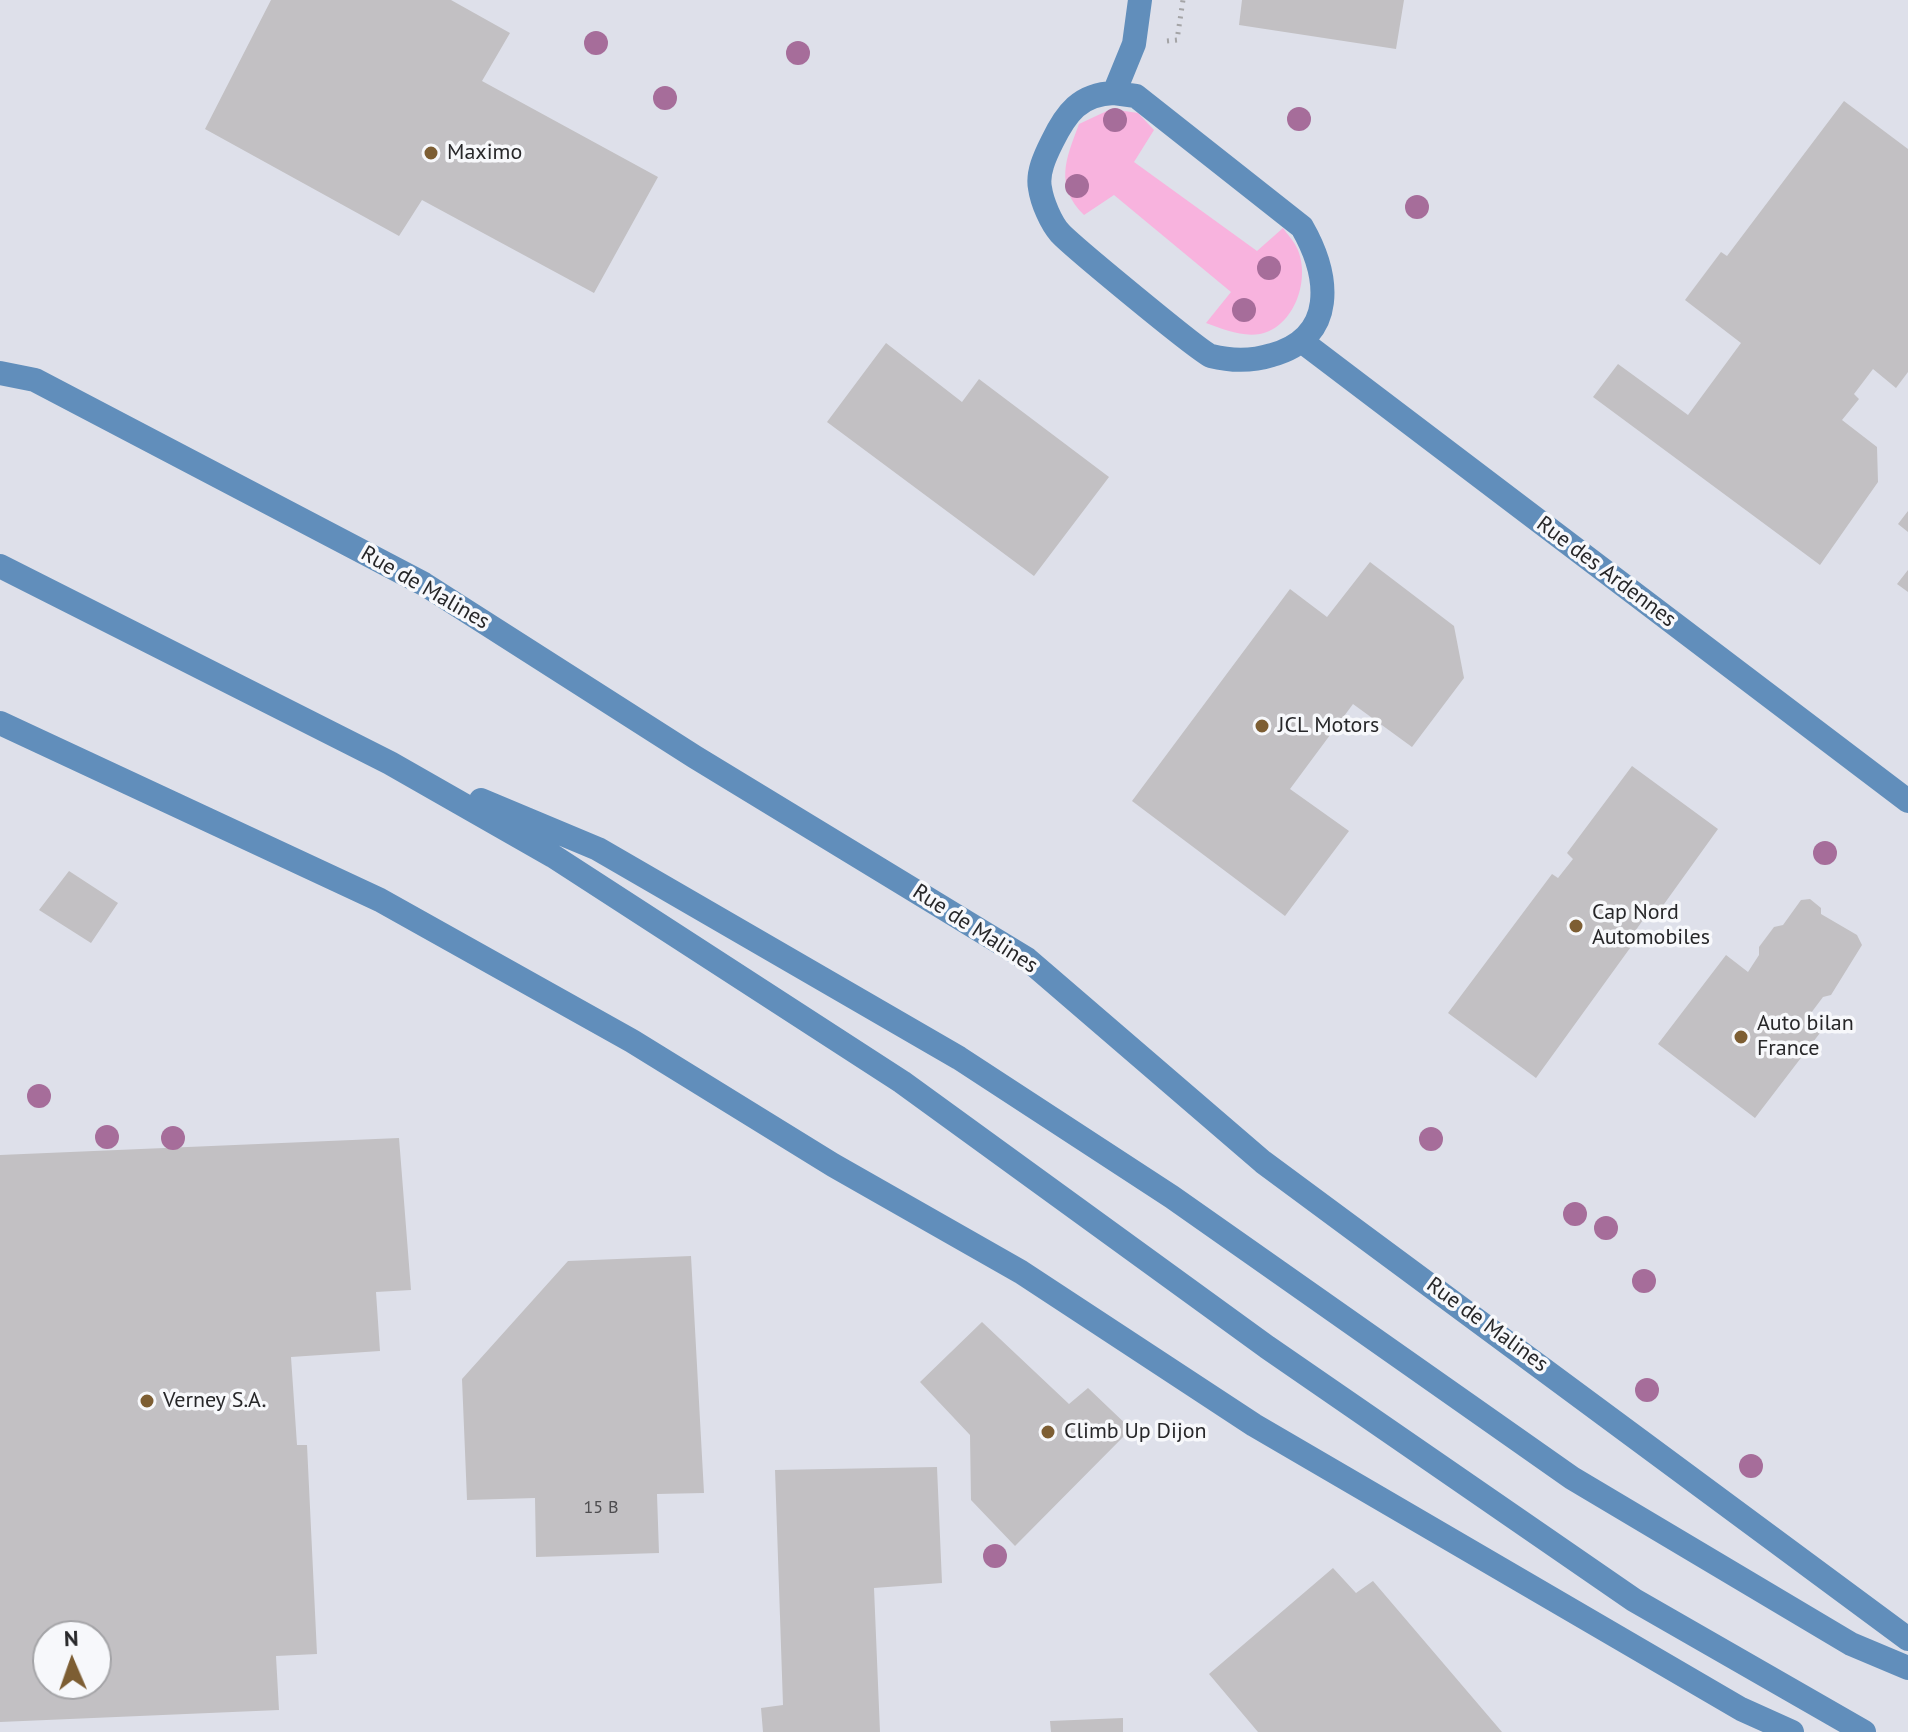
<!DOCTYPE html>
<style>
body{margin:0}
#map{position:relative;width:1908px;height:1732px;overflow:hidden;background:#eaeaed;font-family:"PT Sans",sans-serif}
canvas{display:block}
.north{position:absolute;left:32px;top:1620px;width:80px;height:80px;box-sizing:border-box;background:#f7f8fb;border:2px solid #a4a4a7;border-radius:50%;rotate:358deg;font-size:22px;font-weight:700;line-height:32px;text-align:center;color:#272729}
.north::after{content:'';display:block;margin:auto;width:28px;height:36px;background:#7d5e33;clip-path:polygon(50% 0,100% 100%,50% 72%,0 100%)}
</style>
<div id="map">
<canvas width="1908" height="1732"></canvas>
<div class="north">N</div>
</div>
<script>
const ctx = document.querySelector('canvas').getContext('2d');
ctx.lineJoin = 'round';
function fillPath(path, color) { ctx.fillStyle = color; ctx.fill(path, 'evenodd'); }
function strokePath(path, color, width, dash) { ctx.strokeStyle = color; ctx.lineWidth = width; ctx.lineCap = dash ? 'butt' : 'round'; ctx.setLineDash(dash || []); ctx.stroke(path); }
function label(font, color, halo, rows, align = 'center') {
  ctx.font = font + ' "PT Sans",sans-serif'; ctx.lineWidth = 7; ctx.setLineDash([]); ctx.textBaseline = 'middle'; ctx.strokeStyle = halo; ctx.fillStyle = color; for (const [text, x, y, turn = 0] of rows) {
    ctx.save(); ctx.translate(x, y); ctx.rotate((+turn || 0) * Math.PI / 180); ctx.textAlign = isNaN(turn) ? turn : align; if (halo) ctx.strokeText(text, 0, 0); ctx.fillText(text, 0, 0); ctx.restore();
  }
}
fillPath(new Path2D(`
 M0,0H1908V1732H0ZM48,1636H96V1684H48Z`), '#dee0ea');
fillPath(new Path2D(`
 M1111,109L1138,113L1154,130L1134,162L1257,251L1283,228C1287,234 1294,241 1297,248C1311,278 1295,327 1260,334C1241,337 1223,329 1206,323L1231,292L1114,195L1084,215C1054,185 1066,159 1079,124Z`), '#f8b3de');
fillPath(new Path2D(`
 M271,0H451L510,33L482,81L658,177L594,293L422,200L399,236L205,129Z
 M1242,0H1404L1396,49L1239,25Z
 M1844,101L1908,149V372L1896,388L1873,369L1854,394L1859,399L1842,420L1877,447L1878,482L1820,565L1593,397L1618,364L1688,415L1741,343L1685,300L1721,252L1727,256Z
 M886,343L962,402L979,379L1109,477L1034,576L827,422Z
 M1908,511V532L1898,524Z
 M1370,562L1454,626L1464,678L1412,747L1353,704L1290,789L1349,831L1285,916L1132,801L1290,589L1327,617Z
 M1908,570V592L1897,584Z
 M1632,766L1718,829L1654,918L1648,913L1633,934L1638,937L1536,1078L1448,1013L1552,874L1558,878L1573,859L1567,853Z
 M69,871L118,903L91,943L39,910Z
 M1810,899L1821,908V914L1857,935L1862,945L1831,995L1823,997L1808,1017L1823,1029L1755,1118L1658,1044L1726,955L1748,972L1759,955V947L1774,927L1783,925L1801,900Z
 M399,1138L411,1290L376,1292L380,1351L291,1357L297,1445H307L317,1654L276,1656L279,1710L0,1722V1155ZM48,1636H96V1684H48Z
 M691,1256L704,1493L657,1494L659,1553L536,1557L535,1498L467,1500L462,1379L568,1261Z
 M982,1322L1069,1404L1088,1388L1131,1429L1015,1546L971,1500L970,1435L920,1382Z
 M937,1467L942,1583L874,1588L880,1732H763L761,1708L783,1705L775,1470Z
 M1333,1568L1356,1593L1373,1581L1502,1732H1258L1209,1674Z
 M1123,1718V1732H1051L1050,1721Z`), '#c2c0c3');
strokePath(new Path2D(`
 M1167,41L1177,40L1183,0`), '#a4a4a6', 5, [2, 6]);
strokePath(new Path2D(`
 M1114,93L1136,96L1302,227C1330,276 1337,337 1272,355C1253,361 1231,361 1211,356C1200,352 1072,246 1060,233C1051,223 1042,202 1040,188C1037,173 1045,156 1052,142C1066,113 1080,94 1114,93Z
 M1114,93L1134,44L1140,0
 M1304,343L1908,801
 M0,373L35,380L424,584L695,757L1027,959L1263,1162L1908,1639
 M0,566L390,763L553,856L902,1082L1267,1347L1634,1600L1864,1732
 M0,723L380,900L632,1041L833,1165L1021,1272L1254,1425L1741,1709L1792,1732
 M481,800L598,849L959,1058L1172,1197L1572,1478L1851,1644L1908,1668`), '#618ebb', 24);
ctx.fillStyle = '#a66d9a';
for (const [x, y] of [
 [596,43],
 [798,53],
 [665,98],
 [1299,119],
 [1115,120],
 [1077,186],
 [1417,207],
 [1269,268],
 [1244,310],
 [1825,853],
 [39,1096],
 [107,1137],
 [173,1138],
 [1431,1139],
 [1575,1214],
 [1606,1228],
 [1644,1281],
 [1647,1390],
 [1751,1466],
 [995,1556]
]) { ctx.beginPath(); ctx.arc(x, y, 12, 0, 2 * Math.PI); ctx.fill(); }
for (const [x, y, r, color] of [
 [431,153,8,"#7d5e33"],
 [1262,726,8,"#7d5e33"],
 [1576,926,8,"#7d5e33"],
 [1741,1037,8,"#7d5e33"],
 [147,1401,8,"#7d5e33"],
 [1048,1432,8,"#7d5e33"]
]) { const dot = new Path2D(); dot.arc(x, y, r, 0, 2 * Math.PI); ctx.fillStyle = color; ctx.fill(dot); strokePath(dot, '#f7f8fb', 3); }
label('18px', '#4e4d50', null, [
 ["15 B",601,1508]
]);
label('22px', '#272729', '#f7f8fb', [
 ["Maximo",447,153],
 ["JCL Motors",1278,726],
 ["Cap Nord",1592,913],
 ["Automobiles",1592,938],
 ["Auto bilan",1757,1024],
 ["France",1757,1049],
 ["Verney S.A.",163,1401],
 ["Climb Up Dijon",1064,1432]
], 'left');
label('22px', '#272729', '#f7f8fb', [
 ["Rue des Ardennes",1606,572,37],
 ["Rue de Malines",425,588,30],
 ["Rue de Malines",975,929,33],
 ["Rue de Malines",1487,1325,36]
]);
</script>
